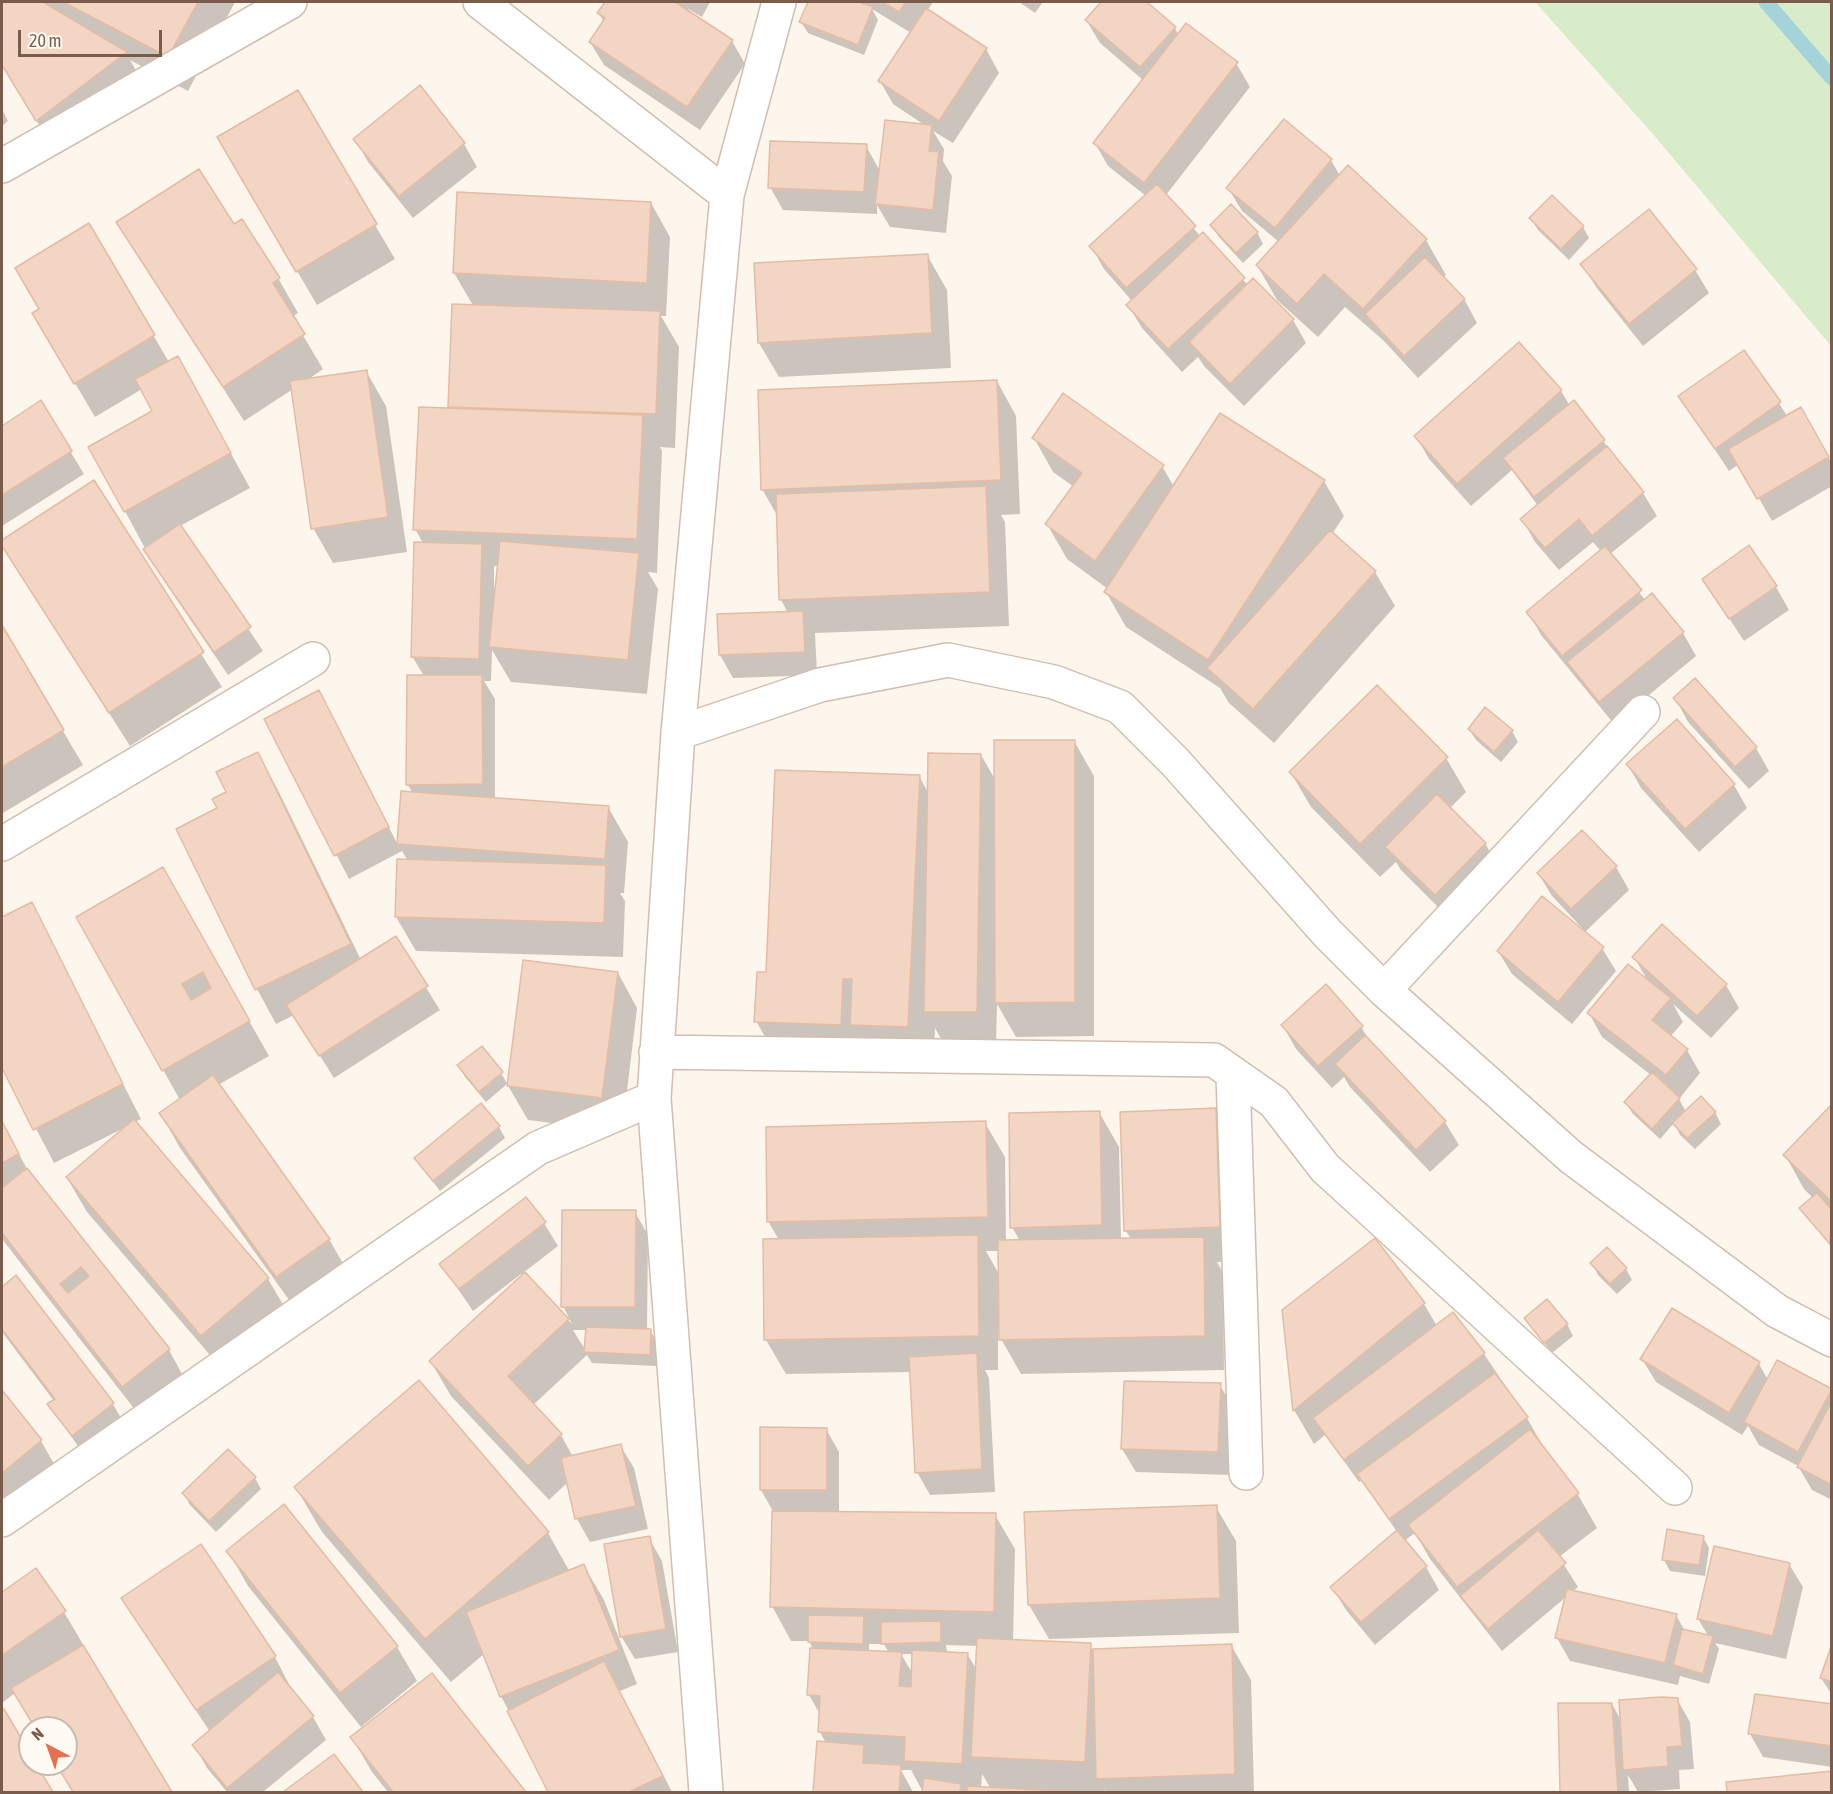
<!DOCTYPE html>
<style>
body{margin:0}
#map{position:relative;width:1833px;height:1794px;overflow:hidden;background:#fdf6ec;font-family:"Asap Condensed",sans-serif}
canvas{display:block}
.frame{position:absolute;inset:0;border:3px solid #7a5c4d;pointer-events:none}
.north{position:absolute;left:18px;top:1716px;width:60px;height:60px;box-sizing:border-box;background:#fffaf3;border:2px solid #cabbb1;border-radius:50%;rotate:319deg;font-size:16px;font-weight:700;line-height:24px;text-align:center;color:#7a5c4d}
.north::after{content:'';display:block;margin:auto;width:21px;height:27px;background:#e76f51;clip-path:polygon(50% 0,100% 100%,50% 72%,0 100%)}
.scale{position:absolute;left:18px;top:30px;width:144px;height:27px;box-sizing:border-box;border:3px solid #7a5c4d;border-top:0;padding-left:8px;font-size:18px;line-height:21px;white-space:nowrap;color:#7a5c4d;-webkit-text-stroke:4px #fffaf3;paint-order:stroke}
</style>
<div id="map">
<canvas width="1833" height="1794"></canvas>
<div class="frame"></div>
<div class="north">N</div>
<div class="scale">20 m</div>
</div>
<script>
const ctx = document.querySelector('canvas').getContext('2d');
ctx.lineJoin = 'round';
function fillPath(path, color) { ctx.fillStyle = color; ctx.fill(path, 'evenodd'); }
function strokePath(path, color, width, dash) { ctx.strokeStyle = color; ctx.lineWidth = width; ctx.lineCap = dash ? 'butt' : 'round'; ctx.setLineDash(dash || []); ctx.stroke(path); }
fillPath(new Path2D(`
 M1535,2H1831V346L1652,133Z`), '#d8ecc9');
fillPath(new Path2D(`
 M2,2H235L188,91L130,60L146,88L57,154L2,65Z
 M607,2H710L702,17L688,9L687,11L732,41L745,64L700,130L604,65L590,42L604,22L599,13Z
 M809,2H855L862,4L861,2H933L927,11L986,49L999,73L953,143L933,131L944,149L943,161L952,176L946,233L890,227L877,205V214L783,210L770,187L866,146L880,171L926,126L893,104L880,81L911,33L872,9L878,20L864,55L808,33L801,22Z
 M1019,2H1043L1035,13Z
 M1103,2H1144L1174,27L1179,35L1236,63L1250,87L1166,195L1200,236L1248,285L1253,280L1293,320L1306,343L1244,406L1204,366L1198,357L1182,372L1142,328L1128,305L1132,301L1104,269L1091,246L1146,196L1108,166L1095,143L1143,80L1100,43L1086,20Z
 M297,92L395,259L317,305L219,138Z
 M2,109L8,121L2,126Z
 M355,139L464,144L477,167L413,218L368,162Z
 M1331,160L1340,176L1348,167L1426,240L1446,275L1443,278L1464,299L1477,323L1418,378L1384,341L1345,307L1318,337L1277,300L1257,265L1279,242L1242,211L1228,188Z
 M651,203L670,237L666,316H661L679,347L675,448L660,447L662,451L657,573L648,572L658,589L647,694L511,682L492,650L491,681H484L495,699V800L608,807L628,842L624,893H620L625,901L623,957L416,951L396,917L399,861H408L402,851L349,879L266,719L319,692L398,845L403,793L413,794L408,785L424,676L412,656L423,543L415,529L449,409L453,306L474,307L454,273ZM494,566H499L497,588H494Z
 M1531,219L1583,227L1589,238L1569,260L1538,230Z
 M118,223L278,278L298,313L292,317L323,369L307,380L366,371L386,406L407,552L333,563L313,528L293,389L244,421Z
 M88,225L169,362L197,392L250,488L180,526L263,651L228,675L158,572L90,447L154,412L142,389L95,417L34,314L41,310Z
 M1212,225L1257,232L1263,244L1243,263L1218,236Z
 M927,255L947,290L951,368L779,377L759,343Z
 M1582,264L1695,270L1709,293L1643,346L1596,287Z
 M1519,344L1561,391L1570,406L1603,441L1643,493L1657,516L1610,554L1645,600L1652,595L1683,633L1696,656L1614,724L1541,635L1528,612L1601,551L1593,542L1559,570L1535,542L1522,519L1538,506L1512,470L1471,506L1429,459L1416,436Z
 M997,381L1016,416L1020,514L1001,515L1005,522L1009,626L815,633L817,675L733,678L720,655L788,613L781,600L778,517L762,489Z
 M1680,397L1779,403L1787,416L1800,409L1832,463V486L1772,521L1739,464L1729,471Z
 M41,403L84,474L2,526V427Z
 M1034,438L1162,466L1174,487L1324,481L1344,516L1332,534L1375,572L1395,606L1274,743L1229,703L1220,688L1126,627L1106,592L1108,589L1067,559L1047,524L1074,487L1053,472Z
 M93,482L222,687L130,746L2,544Z
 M1704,580L1776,587L1789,610L1744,641Z
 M2,627L83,765L3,813L2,810Z
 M1695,680L1756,748L1769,771L1749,789L1688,722L1675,698Z
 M1676,721L1734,785L1747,808L1699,852L1641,788L1628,765Z
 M1469,729L1512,731L1518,742L1501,762L1476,740Z
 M1074,741L1094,776V1036L1016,1037L997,1004L996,1046H945L935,1028L933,1071L782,1066L756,1021L767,973L919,776L929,794L981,755L996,781Z
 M257,753L277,788L361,960L395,938L440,1010L334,1078L294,1015L276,1024L257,989L178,829L219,809Z
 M1446,758L1466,792L1449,809L1485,843L1498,867L1449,918L1401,870L1396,862L1380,877L1311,807L1291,773Z
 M1616,867L1629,890L1584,933L1602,948L1616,971L1572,1024L1512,974L1498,951L1582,928L1552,896L1538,873Z
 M163,869L269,1056L218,1085L329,1239L349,1274L297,1311L180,1148L161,1114L180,1100L78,918Z
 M31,904L141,1119L135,1122L268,1279L288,1313L222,1369L87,1212L67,1178L124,1128L54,1163L2,1064V919Z
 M1634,957L1726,985L1739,1008L1711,1038L1673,1004L1683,1022L1670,1037L1687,1050L1700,1073L1679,1099L1686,1112H1715L1721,1124L1695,1149L1680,1135L1674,1123L1660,1139L1633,1114L1626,1103L1651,1075L1602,1037L1589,1013L1648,981Z
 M618,973L637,1008L622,1132L528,1120L507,1084L486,1102L465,1077L459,1066L501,1073L508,1085Z
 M1283,1026L1361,1027L1371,1043L1445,1122L1459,1145L1430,1172L1350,1087L1344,1077L1332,1088L1296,1049Z
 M1832,1107V1248L1801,1209L1813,1198L1804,1189L1785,1155Z
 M1215,1110L1235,1144L1239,1261L1217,1262L1223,1273L1224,1370L1021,1374L1001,1339V1326H998V1370H985L989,1378L995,1492L930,1495L917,1472L912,1372L786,1374L766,1340L779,1240L768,1221L985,1123L1005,1157L1006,1241H1020L1012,1227L1099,1112L1119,1147L1121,1239H1131L1126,1231ZM986,1251H999L1000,1276Z
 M2,1121L29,1173L169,1350L188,1385L143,1420L2,1239Z
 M499,1127L505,1138L440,1191L416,1159Z
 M635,1212L648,1235L647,1330H650L657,1342L656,1366L592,1363L587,1355L533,1405L561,1435L573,1457L620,1445L634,1468L648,1529L590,1542L577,1519L568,1482L549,1500L451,1396L431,1362L523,1276L521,1274L473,1311L441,1264L544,1223L558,1246L523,1273L572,1324L563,1306ZM573,1330H587L586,1351Z
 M1592,1263L1626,1269L1632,1280L1617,1294L1598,1275Z
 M16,1278L113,1404L126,1427L86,1458L49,1404L54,1401L2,1332V1288Z
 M1424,1304L1437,1326L1453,1314L1484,1354L1527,1418L1540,1441L1538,1443L1577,1493L1597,1528L1559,1557L1578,1587L1572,1592L1676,1615L1685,1631L1709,1637L1698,1619L1789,1564L1803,1587L1786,1659L1715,1643L1719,1649L1709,1684L1680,1676L1678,1685L1570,1661L1557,1638L1566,1597L1502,1651L1430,1559L1415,1533L1404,1541L1426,1567L1439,1590L1375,1645L1346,1610L1332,1587L1397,1532L1362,1480L1359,1482L1325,1435L1314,1444L1294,1410L1283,1311Z
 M1526,1319L1567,1324L1573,1336L1552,1353Z
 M1642,1359L1759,1364L1768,1380L1831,1391L1832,1500L1812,1490L1798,1466L1759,1445L1748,1426L1742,1435L1656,1382Z
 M1220,1385L1233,1408L1231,1475L1136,1472L1122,1449Z
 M2,1392L41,1441L61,1476L2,1523Z
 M826,1429L839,1452V1513L995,1515L1015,1549L1013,1641L1090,1645L1093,1650L1231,1645L1251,1680L1254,1792H1106L1104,1790V1792H923L911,1770H901L913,1792H814L818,1743H826L820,1732L821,1716L809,1695L813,1649L809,1641H791L772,1606L774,1513L761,1490ZM869,1644H884L889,1653L869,1652ZM946,1645L978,1646L977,1670L967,1654L947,1653ZM901,1654H913V1674ZM982,1774L991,1789H981Z
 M255,1478L261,1489L216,1532L190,1505L184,1493Z
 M296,1488L548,1533L570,1572L584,1566L604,1600L637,1684L620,1691L672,1792H550L501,1696L484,1654L451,1682L322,1532Z
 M1216,1507L1236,1541L1239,1633L1049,1639L1029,1605Z
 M1703,1537L1709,1548L1705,1576L1670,1571L1664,1560Z
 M649,1538L662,1561L678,1652L635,1659L621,1636Z
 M228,1551L397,1647L417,1681L361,1727L248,1586Z
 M36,1570L64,1612L84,1646L82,1647L170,1792H74L57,1764H66V1728H35L15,1693L2,1703V1594Z
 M123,1598L275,1657L293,1692L313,1717L326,1740L263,1792H227L207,1768L194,1745L210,1732Z
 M1832,1648V1695L1821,1678Z
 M432,1675L524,1792H388L372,1772L352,1738Z
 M1677,1699L1690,1722L1694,1769L1679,1770L1680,1789L1638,1792L1628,1775L1629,1792H1561L1559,1704H1612L1622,1722Z
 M1832,1706V1767L1763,1757L1750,1734Z
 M4,1711L30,1756V1764H35L51,1792H2Z
 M333,1756L361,1792H286Z
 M1832,1773V1792H1728V1784Z`), '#0003');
strokePath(new Path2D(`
 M1766,2L1832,78`), '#a5d3da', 15);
const building = new Path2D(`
 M2,2H43L127,52L36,121L2,65Z
 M63,2H198L168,57Z
 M605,2H675L733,40L687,107L589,42L605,18L597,13Z
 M808,2H859L873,7L858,45L799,22Z
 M882,2H906L899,12Z
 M1101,2H1147L1176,27L1140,67L1085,20Z
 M926,8L987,48L939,121L878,81Z
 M1186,23L1238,62L1144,183L1093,143Z
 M420,85L465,143L399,196L353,139Z
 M298,90L377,224L296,272L217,137Z
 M1284,119L1332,159L1275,228L1226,188Z
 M885,120L932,125L929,151L939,152L933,210L875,204Z
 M770,141L867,144L864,192L768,188Z
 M1348,165L1427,239L1363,309L1324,274L1297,304L1256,265Z
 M199,169L234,224L242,219L280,278L273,283L305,334L223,387L116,222Z
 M1157,184L1196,226L1126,288L1089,246Z
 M457,192L651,202L647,283L453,273Z
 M1552,195L1584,226L1561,249L1529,218Z
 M1231,204L1258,232L1236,253L1210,225Z
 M1649,209L1697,269L1629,324L1580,264Z
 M89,223L155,335L74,384L32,313L39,309L15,268Z
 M1203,232L1245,278L1168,349L1126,305Z
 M928,254L932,333L758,343L754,263Z
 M1425,257L1465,299L1404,356L1365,314Z
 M1253,278L1294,319L1230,384L1189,342Z
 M452,304L660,311L656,414L448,407Z
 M1519,342L1562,390L1457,484L1414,436Z
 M1744,350L1781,402L1715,449L1678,396Z
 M178,356L231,453L124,512L88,447L152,411L135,379Z
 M367,370L388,517L311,529L290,381Z
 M997,380L1001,480L761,490L758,390Z
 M1063,393L1164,465L1095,561L1045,524L1082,473L1032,438Z
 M41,400L72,451L2,495V426Z
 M1574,400L1605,440L1534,497L1503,458Z
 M419,407L643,415L637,539L413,530Z
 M1801,407L1829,457L1757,499L1728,449Z
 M1220,413L1325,480L1208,660L1104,592Z
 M1607,446L1644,492L1592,536L1579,519L1545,548L1520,519Z
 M94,480L204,652L109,713L2,546V540Z
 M986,486L990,592L779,600L776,494Z
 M180,524L251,627L214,652L143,549Z
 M1330,530L1376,571L1253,709L1207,668Z
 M500,541L639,553L628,660L489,647Z
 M414,542L482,544L479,659L411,657Z
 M1749,545L1777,586L1729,619L1702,579Z
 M1605,546L1642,590L1562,656L1526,612Z
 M1652,593L1684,632L1599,702L1567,662Z
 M803,611L805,652L719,655L717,614Z
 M2,625L64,730L2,767Z
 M407,675H482L483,784L406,785Z
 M1695,678L1757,747L1735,767L1673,698Z
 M1377,685L1448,757L1360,844L1289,772Z
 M319,690L389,827L334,856L264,719Z
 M1485,707L1513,730L1494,752L1468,729Z
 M1677,719L1735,784L1685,829L1626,764Z
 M994,740H1075V1002L995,1003Z
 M258,752L351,944L255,990L176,829L217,808L212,799L226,792L216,772Z
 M928,753L981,754L977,1012H924Z
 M775,770L920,775L908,1027L850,1025L852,979H843L841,1025L754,1022L757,972H766Z
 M401,791L609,806L605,859L397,844Z
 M1437,794L1486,843L1435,895L1385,847Z
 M1582,830L1617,866L1571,909L1537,873Z
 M397,859L606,865L604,923L395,917Z
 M163,867L250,1021L162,1071L76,917ZM203,972L211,988L191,1000L182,984Z
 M1542,896L1604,947L1558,1002L1497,951Z
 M32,902L123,1084L33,1130L2,1068V917Z
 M1662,924L1727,984L1697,1016L1632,957Z
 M396,936L428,986L319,1056L286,1005Z
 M523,960L618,972L602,1098L507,1086Z
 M1628,964L1671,998L1652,1020L1688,1049L1666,1075L1587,1013Z
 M1326,984L1363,1026L1318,1066L1281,1025Z
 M1365,1035L1446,1121L1416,1150L1335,1064Z
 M482,1046L503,1072L479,1092L457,1065Z
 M1652,1072L1680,1098L1652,1129L1624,1102Z
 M213,1075L330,1239L276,1277L159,1113Z
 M1701,1096L1716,1112L1687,1138L1672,1123Z
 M481,1103L500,1126L433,1181L414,1158Z
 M1832,1104V1202L1783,1155Z
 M1216,1108L1220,1227L1124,1231L1120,1112Z
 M1100,1111L1102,1225L1010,1228L1009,1113Z
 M134,1119L269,1278L201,1336L66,1177Z
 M2,1121L19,1154L2,1163Z
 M986,1121L988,1217L767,1222L766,1127Z
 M27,1168L170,1349L122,1387L2,1233V1188ZM81,1267L89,1276L68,1293L60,1284Z
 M1817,1193L1832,1210L1830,1244L1799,1208Z
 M526,1197L546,1222L459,1289L439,1264Z
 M562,1210H636L635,1307H561Z
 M978,1235L979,1336L764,1340L763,1239Z
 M1204,1237L1205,1336L999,1340L998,1240Z
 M1375,1238L1425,1303L1293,1411L1282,1310Z
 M1607,1247L1627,1268L1610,1284L1590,1263Z
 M525,1272L569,1319L508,1376L562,1434L528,1466L429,1361Z
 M16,1275L114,1403L72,1436L47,1404L55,1399L2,1329V1287Z
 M1547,1299L1568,1324L1544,1343L1524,1318Z
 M1672,1308L1760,1362L1729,1413L1640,1359Z
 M1453,1312L1485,1353L1344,1460L1313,1418Z
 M586,1327L651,1329L650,1355L584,1352Z
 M977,1353L982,1469L915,1473L909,1357Z
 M1777,1360L1832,1389L1798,1452L1744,1422Z
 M1495,1373L1528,1417L1389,1519L1357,1474Z
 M419,1380L549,1532L425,1639L294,1487Z
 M1124,1381L1221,1383L1218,1452L1121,1449Z
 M2,1390L42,1440L2,1473Z
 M1832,1401V1485L1797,1467Z
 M760,1427L827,1428V1490H760Z
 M1530,1429L1579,1493L1457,1587L1408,1525Z
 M621,1444L636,1506L575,1519L561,1458Z
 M228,1449L256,1477L209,1521L182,1493Z
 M284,1504L398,1646L340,1693L226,1551Z
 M1217,1505L1220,1598L1028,1605L1024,1512Z
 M772,1511L996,1513L994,1612L770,1607Z
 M1667,1529L1704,1536L1699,1565L1662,1560Z
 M1397,1530L1427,1566L1361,1622L1330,1587Z
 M1538,1530L1566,1563L1488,1629L1460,1596Z
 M650,1536L666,1629L620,1637L604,1544Z
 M201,1544L276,1656L196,1710L121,1598Z
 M1714,1546L1790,1563L1773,1636L1697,1619Z
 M584,1564L619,1650L500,1697L466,1612Z
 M36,1568L66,1611L2,1655V1592Z
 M1567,1589L1677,1614L1665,1663L1555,1638Z
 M808,1615L864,1616L863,1644L808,1642Z
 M941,1621V1642L881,1644V1622Z
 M1682,1629L1713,1636L1703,1674L1673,1665Z
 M977,1638L1091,1643L1085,1762L971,1757Z
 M1232,1644L1235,1774L1096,1779L1093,1649Z
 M1832,1644V1682L1820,1678Z
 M83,1645L172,1792H73L56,1764H66V1728H35L11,1688Z
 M810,1648L902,1652L899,1686L911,1687L912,1650L968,1653L962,1764L904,1761L905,1737L818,1732L820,1696L807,1695Z
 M604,1661L663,1776L629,1792H548L507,1711Z
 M278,1672L314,1716L227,1788L192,1745Z
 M432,1673L526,1792H393L350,1737Z
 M1755,1694L1832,1704V1746L1748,1734Z
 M1661,1697L1678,1698L1682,1746L1667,1747L1668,1766L1623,1770L1619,1700Z
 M1558,1703H1612L1618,1792H1560Z
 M4,1709L30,1753V1764H36L53,1792H2V1710Z
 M817,1741L864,1745L863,1763L901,1765L899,1792H813Z
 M334,1754L363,1792H283Z
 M1832,1771V1792H1727L1726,1782Z
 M924,1778L961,1784L960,1792H922Z
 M967,1786L1080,1792H967Z`);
fillPath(building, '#f3d5c3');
strokePath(building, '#e6bba3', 1.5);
const minor = new Path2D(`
 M480,2L727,195
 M2,166L290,2
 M678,733L820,685L948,660L1054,682L1120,707L1176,763L1328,934L1384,990L1571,1157L1777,1311L1832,1340
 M2,844L313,659
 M1384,990L1643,712
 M656,1052L1214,1060L1274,1102L1325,1168L1675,1488
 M1233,1075L1246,1473
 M2,1520L538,1148L654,1098
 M706,1792L654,1098L678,733L727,195L779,2`);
strokePath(minor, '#d1beb0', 36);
strokePath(minor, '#fff', 33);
</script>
